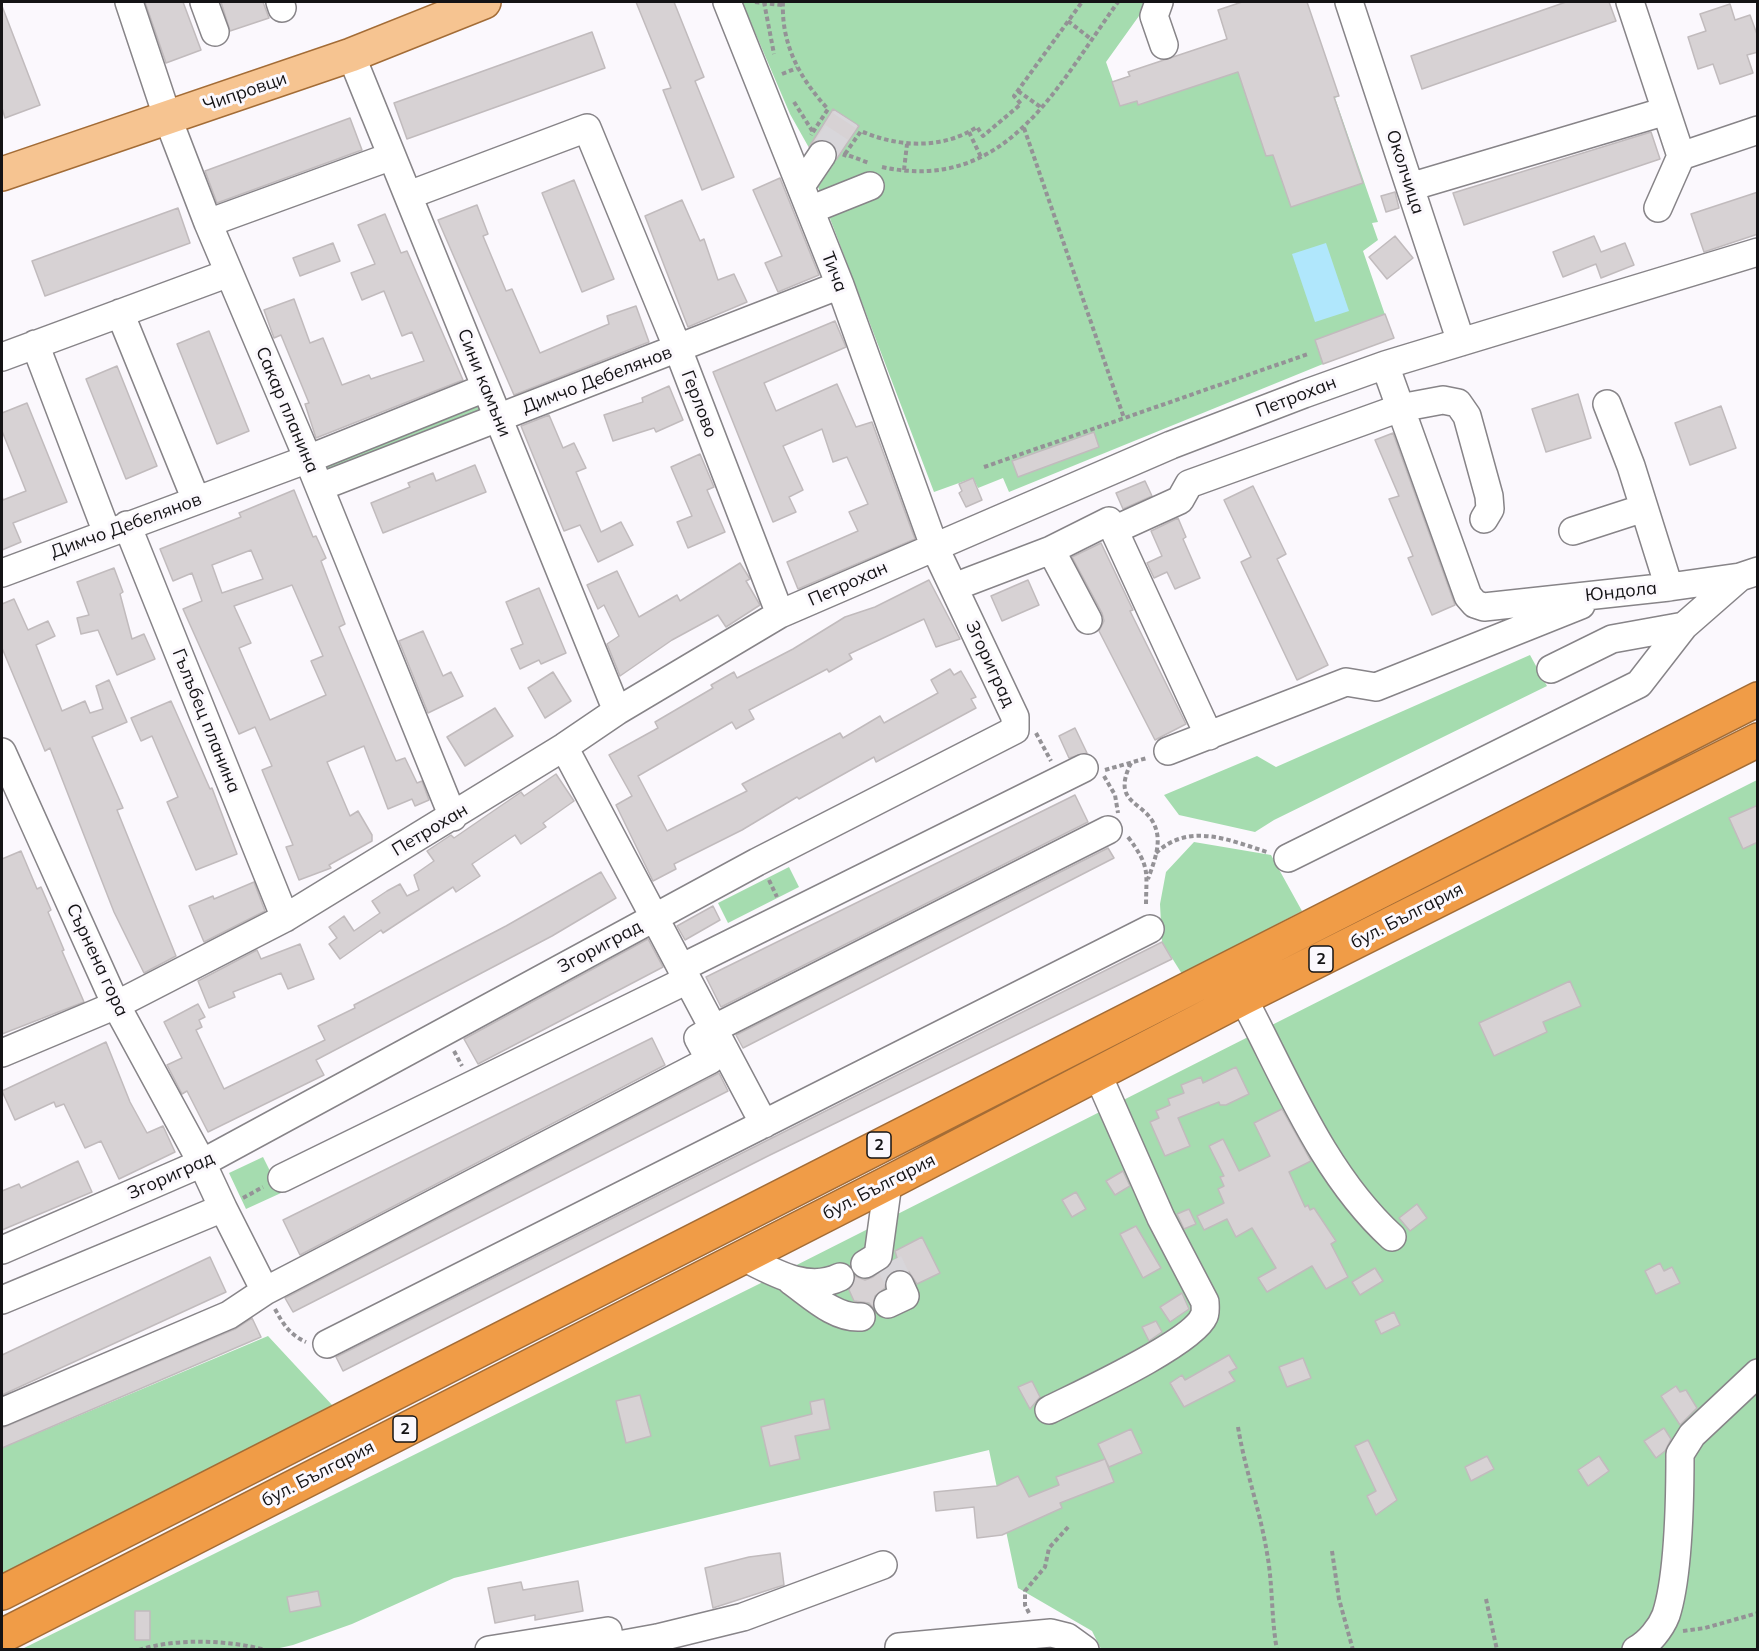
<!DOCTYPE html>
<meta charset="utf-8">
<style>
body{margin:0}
#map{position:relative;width:1759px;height:1651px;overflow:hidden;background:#fbf8fd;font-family:Mulish,sans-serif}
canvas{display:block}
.frame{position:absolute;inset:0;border:3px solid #141315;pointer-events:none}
</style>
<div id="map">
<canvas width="1759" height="1651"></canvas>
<div class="frame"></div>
</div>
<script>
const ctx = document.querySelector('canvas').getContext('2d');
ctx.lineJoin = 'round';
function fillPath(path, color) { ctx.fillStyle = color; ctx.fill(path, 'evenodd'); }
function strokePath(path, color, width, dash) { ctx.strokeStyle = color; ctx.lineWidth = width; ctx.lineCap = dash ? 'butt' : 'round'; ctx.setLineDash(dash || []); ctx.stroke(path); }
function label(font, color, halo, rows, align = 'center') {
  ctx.font = font + ' Mulish,sans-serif'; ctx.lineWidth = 6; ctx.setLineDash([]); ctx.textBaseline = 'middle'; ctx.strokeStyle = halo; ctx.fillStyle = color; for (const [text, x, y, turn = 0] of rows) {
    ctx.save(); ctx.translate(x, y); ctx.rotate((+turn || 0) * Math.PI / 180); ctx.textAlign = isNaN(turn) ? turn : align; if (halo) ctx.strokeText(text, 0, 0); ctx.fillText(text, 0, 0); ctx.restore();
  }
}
fillPath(new Path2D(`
 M742,2H1149L1106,62L1113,82L1129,76L1128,72L1228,43L1218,10L1236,4V2H1307L1339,96L1335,98L1378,222L1372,223L1378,240L1363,251L1393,338L1323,364L1009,492L1003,478L978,488L973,478L934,492L818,187L834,164L808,146L790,114Z
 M482,399L488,412L325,476L322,464Z
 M1530,655L1547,686L1274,820L1255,832L1179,815L1164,795L1257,756L1276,767Z
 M1757,780V1649H1101L1092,1631L1018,1588L989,1450L454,1578L352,1624L293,1645L271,1650H20L763,1282Z
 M1194,842L1271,855L1302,911L1182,974L1162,942L1160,904L1166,872Z
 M789,867L799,887L728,923L718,903Z
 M263,1157L281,1193L246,1209L229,1173Z
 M268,1336L333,1406L2,1583V1448Z`), '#a5dcaf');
fillPath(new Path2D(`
 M1326,243L1349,311L1315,322L1292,254Z`), '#b0e7fc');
const building = new Path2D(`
 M145,2H183L201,50L166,63Z
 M221,2H263L269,18L230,31Z
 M636,2H674L704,77L695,81L734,177L702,190L663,90L671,88Z
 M1242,2H1307L1339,96L1334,97L1363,183L1291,207L1273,155L1266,156L1238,72L1138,105L1137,101L1120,106L1112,82L1130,76L1128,72L1227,39L1218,10Z
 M1566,2H1609L1616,21L1422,89L1411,56Z
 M1730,4L1735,20L1750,15L1758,37V52L1747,55L1753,73L1720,84L1713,64L1698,69L1688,37L1706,31L1700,14Z
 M2,6L40,105L5,118L2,108Z
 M592,32L605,68L407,139L394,103Z
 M833,109L859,126L836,160V149L830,142L816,141L809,147Z
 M350,118L362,150L217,203L205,171Z
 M1651,132L1660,159L1464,225L1453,193Z
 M780,178L819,275L778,292L765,263L782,256L753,190Z
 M574,180L614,279L582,292L542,193Z
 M1395,192L1399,208L1386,212L1381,196Z
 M1758,192V234L1704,252L1691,214Z
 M682,200L700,241L704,239L718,280L734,274L747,302L688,327L645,216Z
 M477,205L488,234L483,236L506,291L512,289L540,353L609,324L607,316L636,306L649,342L514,395L438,220Z
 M178,208L190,243L45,296L32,261Z
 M385,214L401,253L407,251L463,380L316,438L305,404L309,403L281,335L274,338L264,310L294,299L310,343L323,338L342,385L369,375L371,379L424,361L412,332L402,336L384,291L362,300L351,273L375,264L358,225Z
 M1395,236L1413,258L1387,279L1369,257Z
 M1594,236L1601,252L1625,243L1634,265L1601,278L1596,264L1563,277L1553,252Z
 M333,243L340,261L300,276L293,258Z
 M1385,314L1394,338L1323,364L1315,340Z
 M835,321L846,347L764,383L776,411L837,384L856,427L872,422L915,539L798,589L787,562L858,531L849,512L868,504L847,457L833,462L822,429L783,446L803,490L789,497L796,512L773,522L713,372Z
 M209,331L249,431L217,444L177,344Z
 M117,366L157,466L126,479L86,379Z
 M669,386L683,420L656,432L654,428L613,441L604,415L643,402L642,398Z
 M1578,394L1591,438L1546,452L1532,409Z
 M27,403L67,502L13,523L21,542L2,550V496L3,500L26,491L2,431V413Z
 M1721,406L1736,448L1690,465L1675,423Z
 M549,415L563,448L574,443L586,468L576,472L601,532L621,522L633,545L598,562L580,525L564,531L521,426Z
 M1094,432L1099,447L1018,477L1012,461Z
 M1393,433L1455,605L1432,615L1408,558L1413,556L1389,499L1399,496L1375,440Z
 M700,454L714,487L707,490L725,532L688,548L677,522L692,516L671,467Z
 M475,465L486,492L383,533L371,503L410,487L408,483L433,473L436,481Z
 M973,478L982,500L966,507L959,493L962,491L959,484Z
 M1145,481L1152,496L1123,509L1116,493Z
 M1253,486L1286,554L1277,559L1328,665L1297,680L1241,562L1251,557L1224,500Z
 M294,490L313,537L316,536L326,558L321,561L345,624L339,627L392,752L396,761L405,758L417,783L422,781L429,800L415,806L412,799L388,809L364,746L327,762L350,816L358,811L372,835V841L329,865L331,868L299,880L286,847L293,845L262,770L272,766L255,727L239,734L183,609L202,601L192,573L173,581L160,549L241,517L239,513ZM251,550L263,579L222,593L212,565ZM292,585L323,656L311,661L326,695L270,720L239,648L251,643L234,606Z
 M1178,518L1186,537L1183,539L1200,578L1175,589L1167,572L1154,578L1147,563L1162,556L1151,531Z
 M1101,543L1133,610L1130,611L1186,724L1155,740L1099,631L1104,621L1102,613L1072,557Z
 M740,563L750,579L746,581L760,605L726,627L718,615L672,640L620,676L607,644L619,636L604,605L598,609L587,585L617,571L639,617L677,595L680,601Z
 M114,568L123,592L120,594L132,639L144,634L155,659L117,675L98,630L81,634L77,618L89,615L77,582Z
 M929,580L960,639L936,647L924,619L849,654L852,659L829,672L827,669L749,710L754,719L736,729L732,722L638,776L667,831L747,791L742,784L840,733L843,738L880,716L884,723L938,693L931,680L950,669L954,675L961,671L976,697L971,699L976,708L876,762L874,757L799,799L797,797L742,830L674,864L676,869L653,881L616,805L632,796L609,755L658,728L655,722L713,688L711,685L734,672L737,678L793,649L845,617L875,607Z
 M1028,580L1039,605L1002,621L991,596Z
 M539,588L566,653L541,664L539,660L520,669L511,649L523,644L506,602Z
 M14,599L28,630L48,621L55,636L36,645L62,711L85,701L90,713L103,709L96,686L109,680L127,722L92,737L123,808L117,810L176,956L144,973L114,912L50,748L45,751L2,648V604Z
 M423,631L443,676L451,672L463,696L428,713L399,641Z
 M553,672L571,701L545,718L528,688Z
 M171,701L210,789L212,788L237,854L196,870L167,802L178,797L152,736L141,741L131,718Z
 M495,708L513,736L465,766L447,737Z
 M1075,728L1087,753L1069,758L1059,736Z
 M556,774L574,801L543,823L546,827L521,844L515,835L472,864L480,876L456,892L453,887L383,933L381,930L340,959L329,944L337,938L329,927L344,916L354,931L380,913L372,901L387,891L400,884L407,896L419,890L414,875L434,861L427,851L451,835L454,838L521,792L524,796Z
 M1075,795L1088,822L721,1007L706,977Z
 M1758,805V842L1743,849L1729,818Z
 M1108,848L1114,858L743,1048L736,1035Z
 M21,851L37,889L41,887L51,910L48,912L64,950L62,951L84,1002L2,1034V859Z
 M601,872L616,898L552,936L316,1060L324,1075L208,1132L187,1091L182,1094L167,1065L182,1058L164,1022L198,1004L205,1017L199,1020L202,1027L196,1030L224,1089L325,1040L318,1026L355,1008L354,1005L506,926Z
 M254,882L265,911L204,942L189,906L213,896L214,899Z
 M713,906L720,920L685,940L677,926Z
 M648,939L663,967L478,1064L464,1039Z
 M1162,942L1172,959L768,1156L343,1371L336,1357Z
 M300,944L314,979L288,989L281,973L233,992L235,997L209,1008L198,981L257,950L261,959Z
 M1570,981L1581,1006L1543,1022L1547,1032L1494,1056L1479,1023Z
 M652,1038L665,1065L300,1255L283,1220Z
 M106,1042L130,1102L147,1133L163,1126L175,1152L119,1179L101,1141L85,1148L64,1104L56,1107L54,1102L15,1120L2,1091Z
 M1236,1067L1249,1094L1226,1105H1220L1219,1102L1178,1118L1190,1146L1165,1156L1150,1122L1159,1118L1156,1111L1170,1105L1168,1099L1184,1093L1181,1085L1201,1077L1203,1083Z
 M719,1073L728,1091L293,1312L285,1298Z
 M1282,1109L1311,1161L1289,1172L1305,1207L1308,1205L1310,1210L1314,1208L1336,1241L1331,1244L1348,1277L1326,1289L1312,1266L1267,1292L1258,1278L1276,1268L1252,1228L1236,1237L1227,1219L1204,1230L1197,1216L1224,1203L1218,1189L1224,1186L1220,1177L1224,1176L1209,1146L1223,1139L1239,1171L1270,1156L1254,1123Z
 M78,1161L92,1192L2,1230V1191L19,1184L21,1188Z
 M1123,1171L1130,1186L1115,1195L1106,1181Z
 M1076,1192L1086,1209L1072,1217L1062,1200Z
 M1417,1204L1427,1218L1410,1231L1399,1218Z
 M1189,1209L1196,1224L1184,1229L1177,1214Z
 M1136,1226L1161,1268L1143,1278L1120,1234Z
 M922,1237L940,1273L917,1284L909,1272L894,1270L887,1276L885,1288L875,1296L873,1308L869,1303L854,1301L849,1290L855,1276L865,1280L873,1277L897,1258L895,1251Z
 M210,1257L226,1292L2,1395V1355Z
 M1660,1263L1664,1271L1672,1267L1680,1283L1656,1294L1645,1271Z
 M1375,1268L1383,1281L1360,1295L1352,1282Z
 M1182,1293L1189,1309L1170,1322L1160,1307Z
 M1394,1312L1400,1325L1381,1334L1375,1321Z
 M252,1318L261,1337L2,1448V1428L235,1329Z
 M1156,1321L1162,1332L1149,1341L1142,1327Z
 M1229,1355L1237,1368L1229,1372L1235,1381L1184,1407L1170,1383L1182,1375L1185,1380Z
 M1303,1358L1311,1378L1287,1387L1279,1367Z
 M1032,1381L1040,1397L1030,1409L1018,1387Z
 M1676,1386L1680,1392L1686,1390L1697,1408L1680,1425L1661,1396Z
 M640,1395L651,1436L626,1443L616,1401Z
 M824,1399L830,1429L795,1436L800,1459L770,1466L761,1427L812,1414L810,1402Z
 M1664,1428L1671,1439L1665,1451L1656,1458L1644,1441Z
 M1131,1429L1142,1453L1109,1467L1098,1444Z
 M1368,1440L1397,1500L1376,1515L1367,1496L1376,1491L1355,1446Z
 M1487,1456L1494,1469L1471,1481L1465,1467Z
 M1599,1456L1609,1471L1588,1486L1578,1470Z
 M1105,1459L1114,1482L1060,1503L1062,1508L1002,1535L977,1538L974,1507L936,1511L934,1492L997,1486L1018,1476L1029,1497L1059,1485L1056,1477Z
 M780,1553L784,1585L713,1608L705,1568L749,1557Z
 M578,1581L583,1611L535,1620V1615L495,1623L488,1588L521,1582L523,1590Z
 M318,1591L321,1606L290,1612L287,1597Z
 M135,1611H150V1640H135Z`);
fillPath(building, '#d7d2d4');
strokePath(building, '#c1bbbd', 1.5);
strokePath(new Path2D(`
 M822,155L846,118
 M889,1262L900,1285`), '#d8d6da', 27, [27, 14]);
const minor = new Path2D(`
 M129,2L168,119L208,223L308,459L453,817
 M204,2L215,32
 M280,2L282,8
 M1159,2L1154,16L1164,45
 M1349,2L1461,342
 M1630,2L1681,156
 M351,55L617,711
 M801,186L822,155
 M1410,187L1666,111
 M409,195L587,128L678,349L780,614
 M1658,208L1681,156L1758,130
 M810,210L870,186
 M208,223L392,156
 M120,313L196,500
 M35,344L107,533
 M2,357L229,273
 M1385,365L1468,596L1475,604L1484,607L1669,587L1740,577L1758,571
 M1607,404L1631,466L1669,587
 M320,487L840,285
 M127,525L285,918
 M1114,530L1209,736
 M1573,531L1644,508
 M1051,550L1088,620
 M2,573L308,459L485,388
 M954,587L1051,550L1109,521L1114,530L1180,500L1189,484L1400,408L1443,400L1458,403L1467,416L1489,496L1490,509L1484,519
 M1551,669L1612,639L1684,626
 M564,747L764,1124
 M1168,751L1346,682L1376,687L1581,605
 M2,752L116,1005L202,1163L223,1208L2,1300
 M1288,858L1639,684L1684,626L1740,577
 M681,968L1084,768
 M1243,998C1286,1079 1323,1174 1392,1237
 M2,1053L116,1005L285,918L564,747L617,711L780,614L1171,445L1304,394L1385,365L1758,252
 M282,1178L687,980
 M223,1208L265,1291
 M2,1250L202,1163L757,862L1015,730V717L934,546L840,285L727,2
 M743,1257C773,1272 807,1293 840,1277
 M865,1264L878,1256L888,1183
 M791,1281C811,1295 835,1319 861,1317
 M888,1304L905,1296L900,1285
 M327,1344L1150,929
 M1049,1410C1079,1395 1193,1343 1204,1316C1206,1313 1205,1306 1205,1302L1161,1218L1097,1073
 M2,1412L229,1315L265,1291L710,1060L698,1038L713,1029L1108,830
 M899,1647L1051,1633L1067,1637L1085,1650
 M489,1650L608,1631
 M591,1650L657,1638L743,1617L883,1565
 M1636,1650C1649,1643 1661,1628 1666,1615C1679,1575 1680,1498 1680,1454L1692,1435L1758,1373`);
const major = new Path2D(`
 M2,174L351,55L484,2`);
const highway = new Path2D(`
 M2,1593L1758,699
 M2,1636L888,1183L1243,998L1758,740`);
strokePath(minor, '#878488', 30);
strokePath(major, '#a36c36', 36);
strokePath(highway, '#a36c36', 36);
strokePath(new Path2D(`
 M755,2L782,5
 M764,2L774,54
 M783,2C781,44 800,79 828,109L811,135
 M1068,21L1091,39
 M782,74L797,68
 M1018,91L1042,108
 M794,102L813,132
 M1024,128L1124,418
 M969,132L981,157
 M845,154L861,131C897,147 942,150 977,127L983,136L1021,104L1014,96L1082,2
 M844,157L845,154L869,163
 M882,167C1007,194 1057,86 1118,2
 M904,170L907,144
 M984,467L1308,354
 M1036,733L1051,761
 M1131,763C1109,808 1150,799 1157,833C1160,848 1153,865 1148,879
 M1105,770L1147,758
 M1104,776L1115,795L1118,813
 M1128,837C1151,868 1146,871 1146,907
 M1156,853C1189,822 1229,840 1267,852
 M769,880L777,897
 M454,1051L462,1066
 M243,1198L263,1187
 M275,1309C283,1324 290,1335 306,1342
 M1238,1427C1245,1470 1260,1510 1267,1553C1273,1585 1271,1618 1277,1650
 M1332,1551L1339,1599L1353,1650
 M1486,1599L1497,1650
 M1029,1613L1025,1605V1591L1045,1567L1049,1548L1069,1526
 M1683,1631L1705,1628L1758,1613
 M139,1650C175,1638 230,1640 265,1650`), '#949296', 4, [4.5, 3]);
strokePath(minor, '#fff', 27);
strokePath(major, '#f6c491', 33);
strokePath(highway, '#f09c47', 33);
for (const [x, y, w] of [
 [1321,959,24],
 [879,1145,24],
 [405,1429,24]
]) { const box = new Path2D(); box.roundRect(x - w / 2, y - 13, w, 26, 4.5); ctx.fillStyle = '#fbf8fd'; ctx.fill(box); strokePath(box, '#141315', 1.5); }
label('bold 16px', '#141315', null, [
 ["2",1321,959],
 ["2",879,1145],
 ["2",405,1429]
]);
label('18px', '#141315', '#fbf8fd', [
 ["Чипровци",245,92,-19],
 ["Околчица",1405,172,72],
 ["Тича",834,272,69],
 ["Димчо Дебелянов",597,380,-21],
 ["Сини камъни",484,383,68],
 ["Петрохан",1296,397,-21],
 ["Герлово",699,404,69],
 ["Сакар планина",287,410,67],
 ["Димчо Дебелянов",126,526,-20],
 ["Петрохан",848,584,-24],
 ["Юндола",1621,592,-6],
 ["Згориград",990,664,65],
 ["Гълъбец планина",206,721,68],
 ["Петрохан",430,830,-31],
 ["бул. България",1407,916,-27],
 ["Згориград",600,947,-28],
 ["Сърнена гора",97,960,65],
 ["Згориград",171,1176,-24],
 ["бул. България",879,1187,-27],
 ["бул. България",318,1474,-27]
]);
</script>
